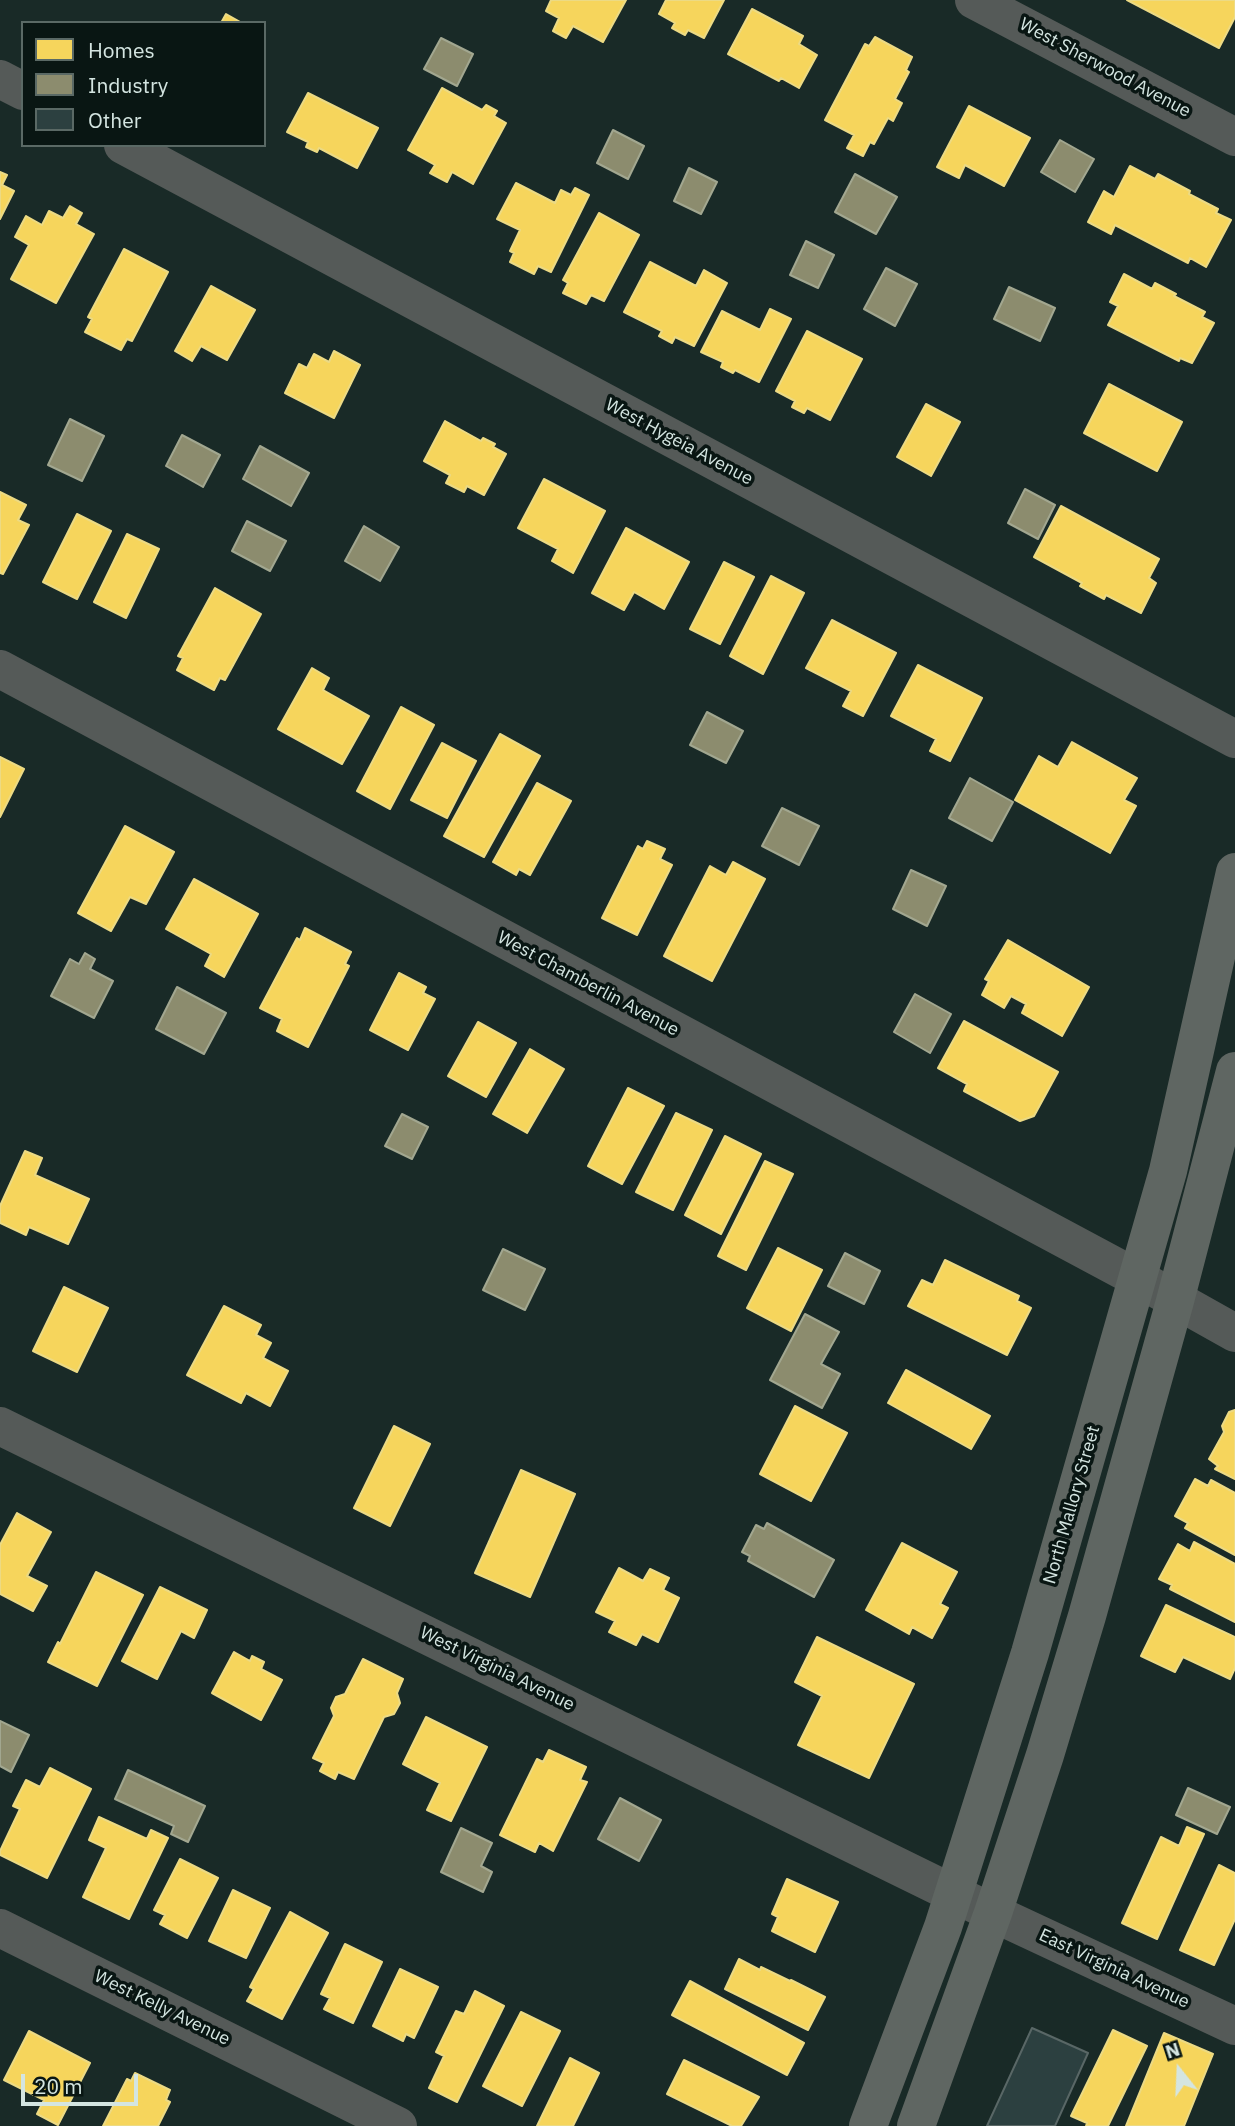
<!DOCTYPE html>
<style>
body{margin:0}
#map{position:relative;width:1235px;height:2126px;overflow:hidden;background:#192a27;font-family:"IBM Plex Sans",sans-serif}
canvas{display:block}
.legend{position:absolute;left:21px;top:21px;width:245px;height:126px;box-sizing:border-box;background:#091613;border:2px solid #5a6965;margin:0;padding:9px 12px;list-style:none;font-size:21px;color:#d4e5e1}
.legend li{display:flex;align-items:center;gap:14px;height:35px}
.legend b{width:35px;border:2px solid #5a6965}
.north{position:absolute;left:1144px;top:2035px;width:70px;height:70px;-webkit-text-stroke:5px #091613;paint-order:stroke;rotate:342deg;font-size:19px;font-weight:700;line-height:28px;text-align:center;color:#d4e5e1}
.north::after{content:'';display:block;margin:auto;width:24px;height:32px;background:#d4e5e1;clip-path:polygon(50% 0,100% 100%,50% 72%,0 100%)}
.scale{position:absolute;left:21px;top:2074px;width:117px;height:32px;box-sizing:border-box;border:4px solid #d4e5e1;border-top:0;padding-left:9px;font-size:21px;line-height:24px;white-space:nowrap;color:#d4e5e1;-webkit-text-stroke:5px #091613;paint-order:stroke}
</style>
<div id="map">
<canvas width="1235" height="2126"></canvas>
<ul class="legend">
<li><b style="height:19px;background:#f6d55c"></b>Homes</li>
<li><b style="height:19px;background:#8c8c6e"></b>Industry</li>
<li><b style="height:19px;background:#2c4040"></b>Other</li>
</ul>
<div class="north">N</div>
<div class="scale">20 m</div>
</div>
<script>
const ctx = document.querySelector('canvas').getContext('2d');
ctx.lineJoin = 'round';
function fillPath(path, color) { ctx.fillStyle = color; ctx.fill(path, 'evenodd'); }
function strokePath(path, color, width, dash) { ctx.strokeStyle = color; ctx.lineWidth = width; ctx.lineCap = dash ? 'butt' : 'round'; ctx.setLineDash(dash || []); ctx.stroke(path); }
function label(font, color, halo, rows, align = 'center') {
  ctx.font = font + ' "IBM Plex Sans",sans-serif'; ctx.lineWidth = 7; ctx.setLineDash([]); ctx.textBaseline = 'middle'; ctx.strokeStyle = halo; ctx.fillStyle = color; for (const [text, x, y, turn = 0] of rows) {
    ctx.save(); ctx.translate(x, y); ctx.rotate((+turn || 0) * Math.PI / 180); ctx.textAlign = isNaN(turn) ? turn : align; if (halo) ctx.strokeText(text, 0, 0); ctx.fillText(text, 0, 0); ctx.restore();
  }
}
const homes = new Path2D(`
 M551,0H626L603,42L573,26L566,38L553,31L559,18L546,11Z
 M666,0H724L704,38L688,30L685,35L672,28L675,23L659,14Z
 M1127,0H1235V17L1219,48Z
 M752,9L803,36L799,44L817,55L799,88L781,78L779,81L728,54Z
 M226,14L242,23H221Z
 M875,37L912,57L906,70L909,72L895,99L902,103L893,121L888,118L874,144L870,142L863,156L847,148L854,135L825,120L865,44L869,46Z
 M442,88L482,110L486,105L497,111L494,116L506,123L473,184L452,172L447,182L430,173L435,165L408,150Z
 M308,93L378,128L357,168L319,148L317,152L306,147L308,142L287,132Z
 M969,106L1030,138L1004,186L965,165L959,178L937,167Z
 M1130,166L1155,179L1158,174L1190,191L1189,194L1218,209L1216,213L1231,220L1206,267L1190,258L1188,263L1115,225L1111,234L1088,222L1104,191L1114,197Z
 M0,172L7,175L2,185L14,191L0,219Z
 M516,183L555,203L561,190L571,195L575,188L589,195L551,272L538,266L534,274L510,262L514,253L510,251L520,230L497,219Z
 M70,206L82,213L76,224L94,234L56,303L11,279L29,245L15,237L26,216L42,225L49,211L63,218Z
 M599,213L639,235L604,301L591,295L586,304L563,293L568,283L563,280Z
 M124,249L168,272L132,341L127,339L121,350L85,332L92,319L88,317Z
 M650,262L696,286L704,270L727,283L694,346L675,337L672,343L659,336L662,331L624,312Z
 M1124,274L1152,289L1155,283L1176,294L1174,296L1205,312L1202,317L1214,323L1192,363L1180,358L1179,361L1108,325L1118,306L1110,302Z
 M211,286L255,310L227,360L201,346L192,361L175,351Z
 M770,309L791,319L759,382L735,370L733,373L721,367L723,362L701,352L722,311L760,330Z
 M807,331L862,359L830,420L807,408L804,413L792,407L795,401L776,391Z
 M334,351L360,365L334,418L285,393L299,364L307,368L314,354L329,362Z
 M1109,384L1182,422L1157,471L1084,433Z
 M926,404L960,422L931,476L897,457Z
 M445,421L481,441L483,438L495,444L493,447L506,454L484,495L467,486L464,492L446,483L450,475L424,461Z
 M544,479L605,511L573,573L552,561L558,549L518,528Z
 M0,492L26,505L18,520L29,525L3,574L0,573Z
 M1061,506L1159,559L1149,578L1156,583L1141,613L1106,595L1104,599L1080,586L1082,583L1034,557Z
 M77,514L111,531L77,599L43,582Z
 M626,528L689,562L664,609L634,592L624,610L592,593Z
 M127,534L159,549L126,618L94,602Z
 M724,562L754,577L720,644L690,629Z
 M771,576L804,593L763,674L730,656Z
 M215,588L261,614L225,680L220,678L214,690L177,670L183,658L178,656Z
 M832,620L896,653L863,716L843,706L851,691L806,668Z
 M918,665L982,698L950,761L930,751L936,739L891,716Z
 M312,668L329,678L323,690L369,716L342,764L278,729Z
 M401,707L434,725L390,809L357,791Z
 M500,734L540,756L484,857L444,836Z
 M1072,742L1137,778L1124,800L1136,806L1110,853L1015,800L1039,756L1058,767Z
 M442,743L476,761L447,818L411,800Z
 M0,757L24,769L0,817Z
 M537,783L571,801L530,875L519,869L516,875L493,862Z
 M125,826L174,852L146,904L130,897L111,931L78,913Z
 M647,841L665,849L660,859L672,865L637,935L602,918L638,846L643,849Z
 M733,862L765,879L712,981L664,956L710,866L726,875Z
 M194,879L258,914L224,977L205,966L211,954L166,929Z
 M305,928L351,952L345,964L349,966L308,1047L277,1031L282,1019L260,1008L297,938L300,940Z
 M1008,940L1089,987L1062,1036L1022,1013L1026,1004L1011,996L1004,1008L982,995L989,981L985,979Z
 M399,973L426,987L423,993L435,999L408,1050L370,1030Z
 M964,1021L1058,1072L1034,1116L1020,1121L964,1091L967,1084L938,1068Z
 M478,1022L516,1043L486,1097L448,1076Z
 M530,1049L564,1069L527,1133L493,1114Z
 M628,1088L664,1106L622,1184L588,1166Z
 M676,1113L712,1130L673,1210L636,1192Z
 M725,1136L761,1154L721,1234L685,1215Z
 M25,1151L42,1158L35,1175L89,1199L68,1244L29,1227L26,1235L0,1223V1206Z
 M765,1161L793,1174L746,1270L718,1256Z
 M778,1248L822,1270L791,1331L747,1308Z
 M945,1260L1019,1296L1017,1301L1031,1308L1007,1355L908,1306L922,1280L933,1285Z
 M64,1287L108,1308L77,1372L33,1351Z
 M224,1306L261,1325L256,1335L271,1343L263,1358L288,1371L270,1406L246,1393L241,1403L187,1375Z
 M906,1370L990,1416L971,1449L888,1403Z
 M795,1406L847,1433L811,1501L760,1474Z
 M1235,1410V1479L1215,1469L1218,1466L1209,1459L1224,1432L1222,1426L1229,1412Z
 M394,1426L430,1444L390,1526L354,1508Z
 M521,1470L575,1494L530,1597L475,1573Z
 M1195,1479L1208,1486L1211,1480L1235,1493V1555L1185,1528L1188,1523L1175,1516Z
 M17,1513L51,1532L27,1576L47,1586L33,1611L0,1594V1545Z
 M1194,1542L1235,1564V1622L1170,1589L1172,1585L1159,1579L1178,1544L1190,1551Z
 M902,1543L957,1572L940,1604L948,1608L932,1638L912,1627L909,1634L866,1610Z
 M619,1568L643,1581L650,1569L669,1578L663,1590L679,1598L658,1642L642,1634L636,1645L609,1632L615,1621L596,1612Z
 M96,1572L143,1595L97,1686L48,1662L58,1642L60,1644Z
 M160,1587L207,1610L194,1638L181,1631L157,1679L122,1661Z
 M1166,1605L1235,1637V1668L1230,1679L1183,1657L1175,1672L1141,1656Z
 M817,1637L914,1684L869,1778L798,1745L822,1696L795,1682Z
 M234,1652L250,1661L252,1656L264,1662L261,1669L282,1680L261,1720L212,1693Z
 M363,1659L403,1679L397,1693L400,1703L394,1714L384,1717L354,1779L338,1772L335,1779L320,1771L324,1763L313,1758L334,1716L331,1708L336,1697L345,1694Z
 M426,1717L487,1747L451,1821L427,1810L440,1783L403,1764Z
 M549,1750L586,1767L580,1780L587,1782L553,1851L539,1843L535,1852L500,1835L537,1759L543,1762Z
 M50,1768L91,1789L47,1878L0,1855V1851L20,1809L13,1806L26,1780L40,1787Z
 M99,1817L147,1839L151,1830L168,1838L129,1919L83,1897L106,1848L89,1840Z
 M1187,1827L1204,1834L1157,1939L1122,1923L1161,1837L1179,1846Z
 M180,1859L218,1878L187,1938L160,1924L165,1915L154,1910Z
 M1219,1865L1235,1873V1919L1214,1965L1180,1950Z
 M787,1879L838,1902L815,1952L772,1931L778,1917L772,1914Z
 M233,1890L270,1908L246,1958L209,1941Z
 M290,1912L328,1933L282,2019L247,2001L254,1989L250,1987Z
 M345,1944L382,1962L353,2023L324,2009L330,1998L321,1994Z
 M739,1959L760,1970L761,1967L790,1981L791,1980L825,1997L808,2030L725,1989Z
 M400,1969L438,1987L414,2038L406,2034L403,2041L373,2026Z
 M690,1981L804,2043L787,2075L672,2015Z
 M475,1991L504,2006L457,2102L429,2088L444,2056L436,2052L456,2011L464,2014Z
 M521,2012L560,2031L522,2106L483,2086Z
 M1113,2030L1147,2046L1108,2126H1086L1087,2123L1071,2116Z
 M29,2031L90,2063L58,2125L37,2114L44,2100L4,2080Z
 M1164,2033L1213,2054L1184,2126H1126Z
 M570,2058L599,2073L573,2126H537Z
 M684,2060L759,2097L741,2126H732L667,2094Z
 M135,2073L170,2090L166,2100L170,2102L158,2126H103L127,2079L131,2081Z`);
fillPath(homes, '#f6d55c');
strokePath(homes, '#ecda84', 2);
const industry = new Path2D(`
 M441,38L473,54L457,86L424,69Z
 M613,130L644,146L628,179L597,163Z
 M1060,140L1094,159L1075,192L1041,172Z
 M689,168L717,182L701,214L674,201Z
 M855,174L897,197L876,234L835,212Z
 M806,241L834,255L818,288L790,275Z
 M886,268L917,284L895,326L864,309Z
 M1009,287L1055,308L1040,341L994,319Z
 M70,419L104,436L82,481L48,465Z
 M182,435L220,455L203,487L166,466Z
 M260,446L309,473L291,506L243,479Z
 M1025,489L1055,505L1038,539L1008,523Z
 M247,521L286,541L270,571L232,551Z
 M364,526L399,547L380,581L345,561Z
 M707,712L743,731L726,763L690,745Z
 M970,778L1013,802L992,841L949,818Z
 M782,808L819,826L799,865L762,846Z
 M911,870L946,886L927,926L893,909Z
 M85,953L95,959L90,969L113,981L94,1018L51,996L70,959L79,964Z
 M177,987L226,1013L204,1054L156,1029Z
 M915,994L951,1014L930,1053L894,1032Z
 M402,1114L428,1127L412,1159L385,1146Z
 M503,1249L545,1269L525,1310L483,1290Z
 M845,1253L880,1271L864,1304L828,1286Z
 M805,1314L839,1332L821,1364L840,1374L822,1408L770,1380Z
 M767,1523L834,1560L814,1597L748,1561L750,1556L742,1552L756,1525L764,1529Z
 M0,1721L29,1735L11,1772L0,1766Z
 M128,1770L205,1806L188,1842L171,1834L174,1826L115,1799Z
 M1188,1788L1230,1807L1217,1834L1176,1815Z
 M620,1798L661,1820L639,1861L598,1839Z
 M461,1828L492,1843L481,1866L492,1872L483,1892L441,1872Z`);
fillPath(industry, '#8c8c6e');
strokePath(industry, '#a2a790', 2);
const building = new Path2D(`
 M1032,2028L1088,2053L1055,2126H987Z`);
fillPath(building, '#2c4040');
strokePath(building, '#596766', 2);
strokePath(new Path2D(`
 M974,0L1235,137
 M0,79L23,91
 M123,145L1235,739
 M0,669L1137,1278L1235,1333
 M0,1426L993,1913L1235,2026
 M0,1928L398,2126`), '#555a58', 38);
strokePath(new Path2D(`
 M868,2126L943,1927L1030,1653L1168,1171L1235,872
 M916,2126L993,1913L1045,1755L1087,1616L1175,1301L1235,1071`), '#5f6662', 38);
label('18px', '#d4e5e1', '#091613', [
 ["West Sherwood Avenue",1105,68,28],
 ["West Hygeia Avenue",679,442,28],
 ["West Chamberlin Avenue",588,984,28],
 ["North Mallory Street",1072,1505,-74],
 ["West Virginia Avenue",497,1669,26],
 ["East Virginia Avenue",1114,1969,25],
 ["West Kelly Avenue",162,2008,26]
]);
</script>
